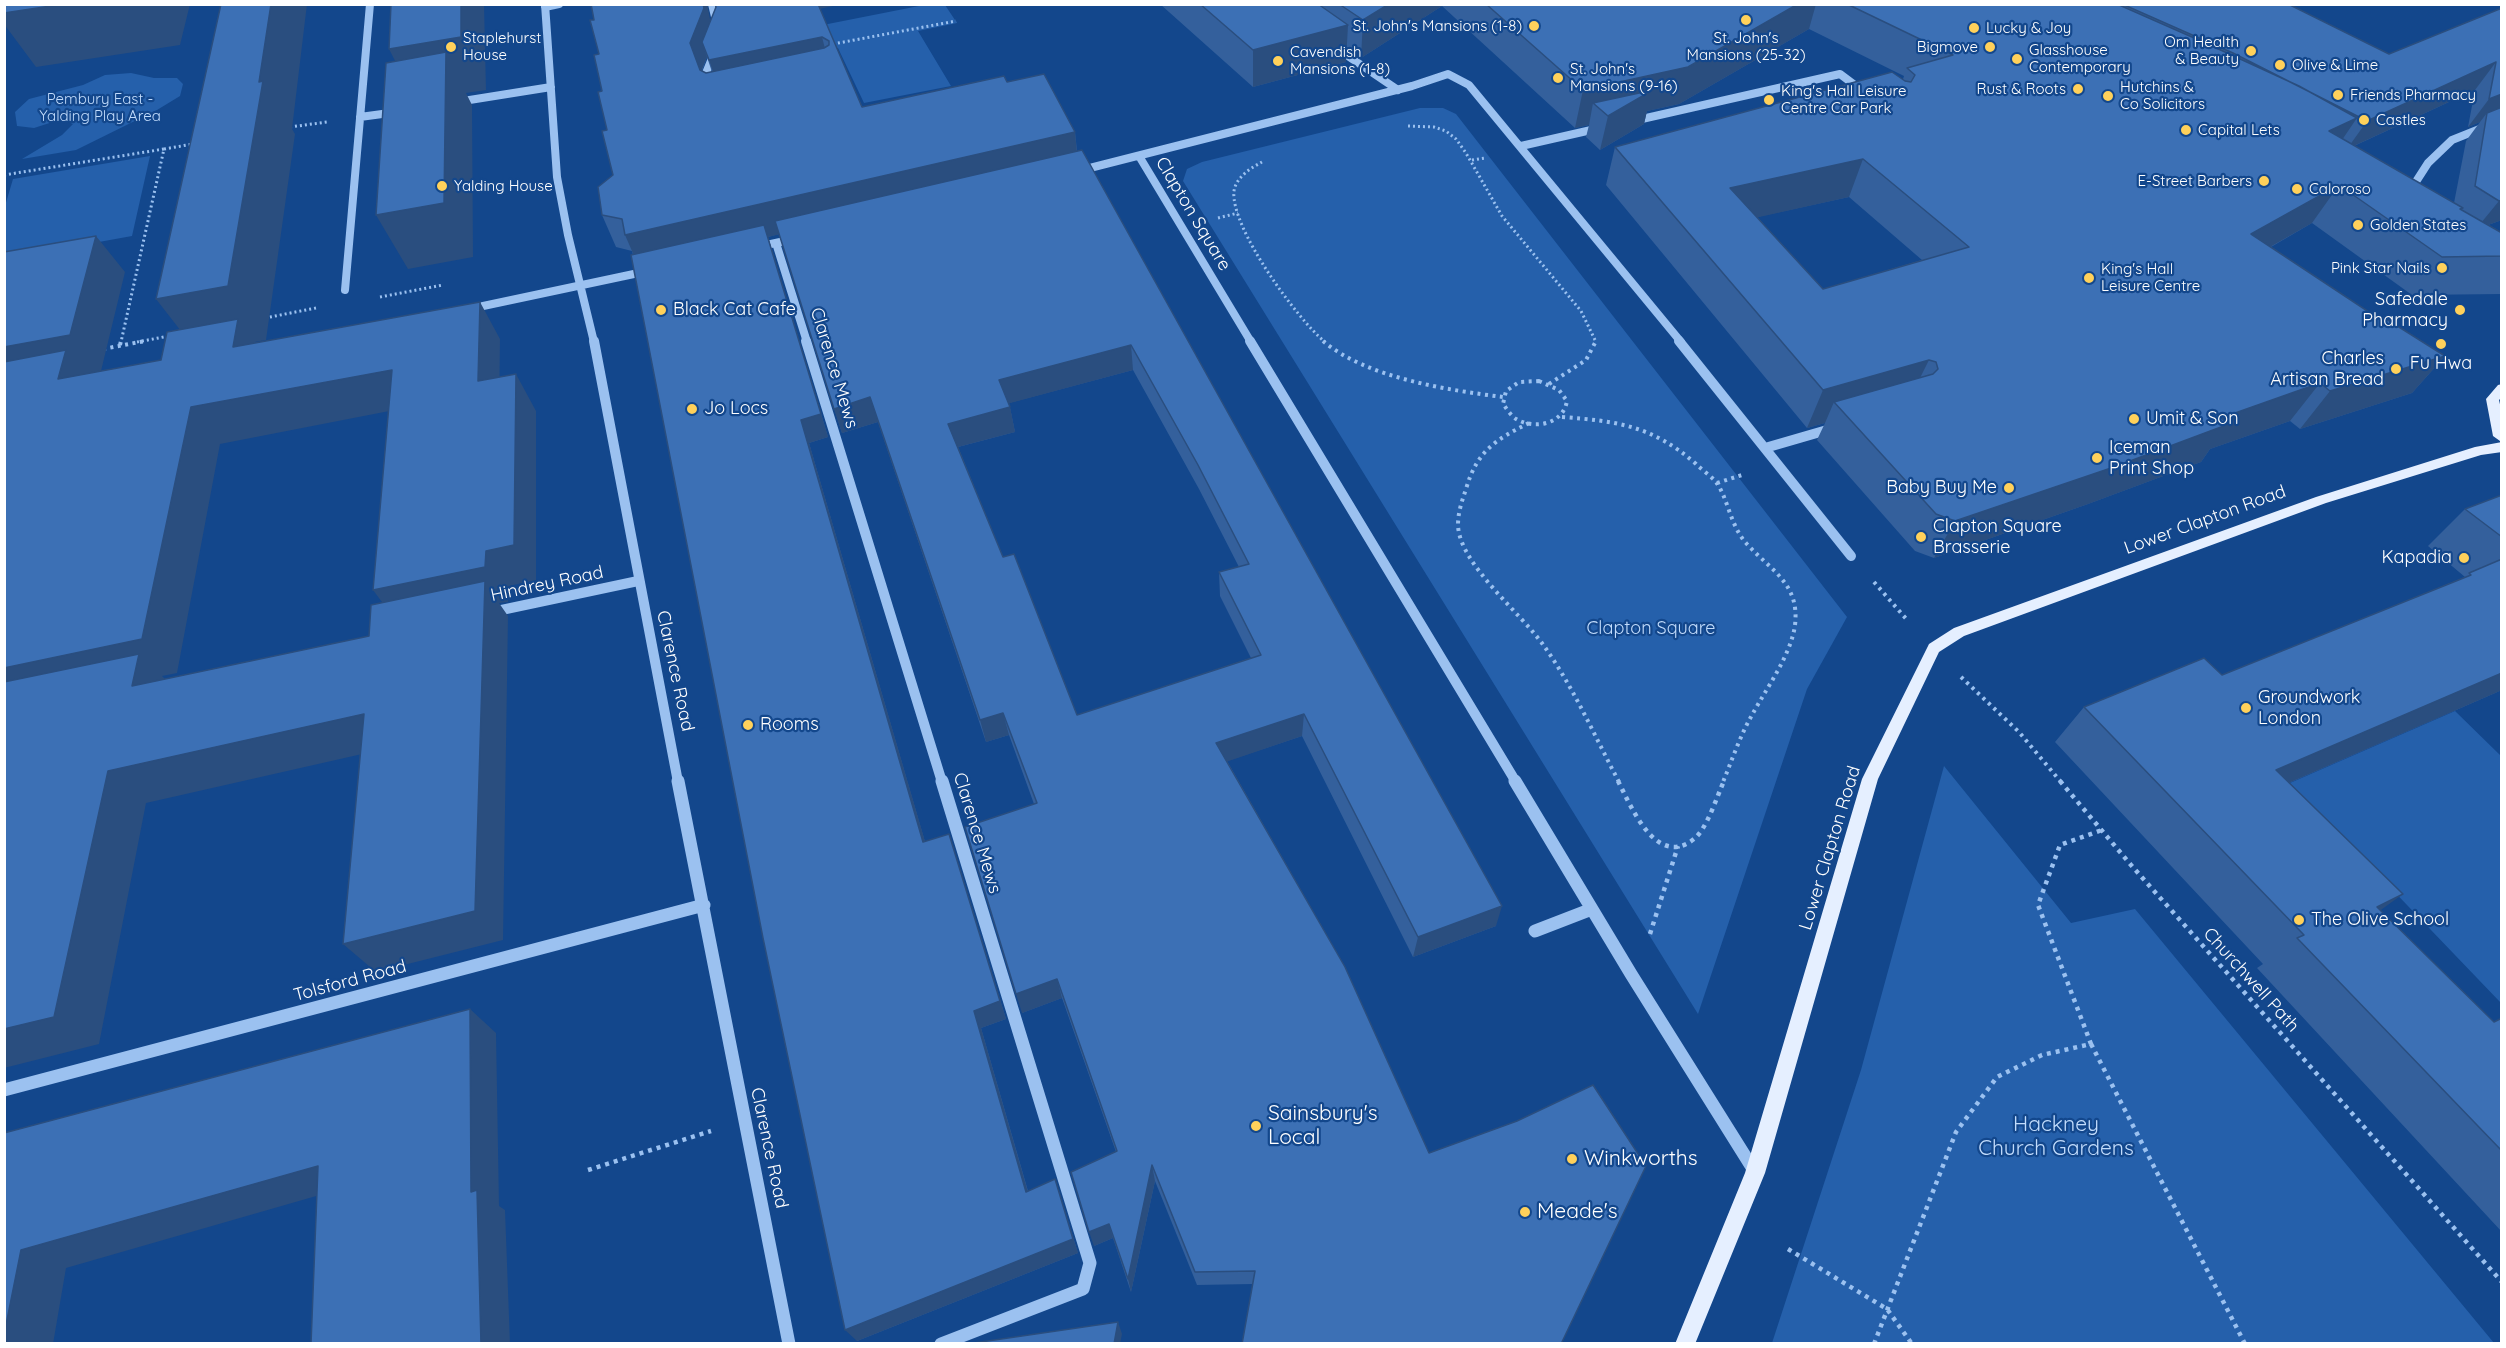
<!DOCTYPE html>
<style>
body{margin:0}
#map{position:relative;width:2506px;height:1348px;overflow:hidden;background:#13478c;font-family:Quicksand,sans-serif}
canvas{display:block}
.frame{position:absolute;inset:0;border:6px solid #fff;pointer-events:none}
</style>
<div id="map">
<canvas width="2506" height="1348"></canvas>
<div class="frame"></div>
</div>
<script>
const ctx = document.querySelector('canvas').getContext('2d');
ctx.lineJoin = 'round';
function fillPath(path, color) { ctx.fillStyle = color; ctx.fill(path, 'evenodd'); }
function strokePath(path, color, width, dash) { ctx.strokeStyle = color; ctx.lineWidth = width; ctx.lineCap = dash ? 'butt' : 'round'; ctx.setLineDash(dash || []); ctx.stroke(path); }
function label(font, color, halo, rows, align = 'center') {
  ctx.font = font + ' Quicksand,sans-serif'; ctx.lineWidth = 4.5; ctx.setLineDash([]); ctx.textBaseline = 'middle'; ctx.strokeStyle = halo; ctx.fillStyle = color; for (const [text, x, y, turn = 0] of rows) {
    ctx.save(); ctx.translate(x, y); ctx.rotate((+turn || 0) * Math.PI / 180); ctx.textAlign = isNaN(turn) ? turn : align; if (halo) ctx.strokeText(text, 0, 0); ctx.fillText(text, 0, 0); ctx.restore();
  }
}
fillPath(new Path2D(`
 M924,5H945L957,23L918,31L951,86L864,103L838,48L762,62L752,39Z
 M131,73L154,78H177L183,84L180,96L157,110L76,150L22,159L62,135L73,124L62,119L34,128L17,126L15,112L29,99L83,85L105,75Z
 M1420,108H1443L1456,114L1847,617L1807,689L1698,1014L1183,181L1187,169L1202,162Z
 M150,156L132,236L5,259V206L13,179Z
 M2455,711L2501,756V1003L2290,783Z
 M1944,766L2071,923L2135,909L2494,1343H1772L1861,1070Z`), '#2560ab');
strokePath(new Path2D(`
 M1455,31L1465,22
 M833,44L956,21
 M1408,126L1434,127L1446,131L1456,139L1466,153L1502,216L1581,311L1596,342
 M290,127L327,122
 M164,149L193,144
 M1472,160L1486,158
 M1262,162C1251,168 1236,177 1234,191C1230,227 1297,319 1325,342
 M4,175L164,149L121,342
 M1218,218L1238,213
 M380,297L443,285
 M265,318L316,308
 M137,342L169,336`), '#9bc1f0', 3, [2, 3]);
strokePath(new Path2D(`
 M1323,341C1367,378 1447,390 1503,397
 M120,345L121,341
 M103,349L145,341
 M1539,381L1559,390L1567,401C1563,424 1535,430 1516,419C1511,416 1507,409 1503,404L1506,391L1519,382Z
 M1549,384L1586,360L1596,341
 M1562,417C1617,421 1653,426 1696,464C1702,470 1711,476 1716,482C1728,498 1730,525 1746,543C1770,570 1800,583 1795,625C1791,655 1766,689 1752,715C1740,736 1732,760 1723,782
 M1529,423C1495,440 1477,451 1466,489C1462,501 1458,512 1458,525C1459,564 1522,614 1544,646C1574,688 1595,737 1619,782
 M1717,483L1742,475
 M1874,582L1908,621
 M1961,677L2019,732L2061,782`), '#9bc1f0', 4, [3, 4.5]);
strokePath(new Path2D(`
 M1618,781C1631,806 1656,869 1694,839C1707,829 1717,796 1724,781
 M2060,781L2131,865L2502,1282
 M1650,934L1678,846
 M2091,1044L2245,1344
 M588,1170L711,1131
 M1788,1249L1887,1309L1912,1344
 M1874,1344L1956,1132L1997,1077L2042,1055L2091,1044L2038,905L2060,845L2102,830`), '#9bc1f0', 4.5, [4, 5]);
strokePath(new Path2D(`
 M545,4L557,177L568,235L594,342
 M712,4L717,25
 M545,7L559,4
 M1336,48L1398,90
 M711,86L706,73L715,51
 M457,102L551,87
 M360,117L397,112
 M1633,121L1840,74L1864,92
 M1521,146L1600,128
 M1139,156L1251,342
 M1078,171L1412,86L1448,74L1469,85L1681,342
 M2410,191L2428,163L2452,140L2502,120
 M776,243L807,342
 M757,247L794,239
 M345,290L370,4
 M469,309L648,271`), '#9bc1f0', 8);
strokePath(new Path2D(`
 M594,341L678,782
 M806,341L942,782
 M1250,341L1516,782
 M1679,341L1851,556
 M1765,448L1834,428
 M492,612L638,581`), '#9bc1f0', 10);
strokePath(new Path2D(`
 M678,781L789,1344
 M1515,781L1631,974L1755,1172
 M1535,931L1592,909
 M4,1090L704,905
 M941,1344L1083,1289L1090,1263L942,781`), '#9bc1f0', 13);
fillPath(new Path2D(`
 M2502,384V397L2499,400L2502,413L2500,441L2493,436L2486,399L2498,385Z
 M2502,442V452L2481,455L2326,503L1964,636L1939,652L1878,779L1765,1173L1695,1344H1675L1745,1173L1862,779L1929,644L1954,628L2316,497L2475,447Z`), '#e5efff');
fillPath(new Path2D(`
 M591,4H707L710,23L820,9L862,107L1007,82L1075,132L1077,151L1496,926L1413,957L1302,736L1227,761L1345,967L1253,1284L1197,1285L1155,1181L1131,1292L1113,1238L1094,1246L1116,1152L1062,998L1022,1013L1034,804L1009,735L986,742L878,422L842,433L779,234L768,237L828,437L809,443L925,842L949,834L1006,1019L981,1028L1028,1191L1055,1179L1078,1253L857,1341L633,255L632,251L616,247L602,215L613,175L594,20ZM707,57L712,72L706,73L702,71ZM1133,370L1199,489L1239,567L1219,572L1220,596L1251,658L1077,715L1003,557L958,447L1015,432L1009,403Z
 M1160,4H2288L2389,54L2502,8V220L2488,225L2502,233V294L2412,295L2312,223L2271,247L2381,320L2445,356L2412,393L2300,429L2290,421L2210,449L2201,462L2088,504L1934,558L1915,551L1817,440L1825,423L1807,428L1606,185L1615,147L1903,79L1904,76L1809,29L1679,104L1647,111L1644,124L1600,150L1586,137L1589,125L1575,128L1442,6L1361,58L1346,48V62L1253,87ZM2475,90L2468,127L2480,122L2466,141L2454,203L2354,146ZM1849,197L1922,260L1823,289L1757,217Z
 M2502,495V690L2289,783L2381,911L2494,1022L2502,1018V1232L2257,968L2263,964L2055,742L2084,707L2222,675L2465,577L2428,546L2465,509Z`), '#34609c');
fillPath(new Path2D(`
 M52,4H190L180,45L36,67L4,24V13Z
 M271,4H307L292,129L295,134L266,340L255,342L264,355L198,353L156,299L259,82Z
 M461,4H484L486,90L466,93L472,105L473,257L408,269L376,215L416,102L389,49Z
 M703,4H707L714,39L702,42L707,57L700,74L690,43Z
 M814,4H842L815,10Z
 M1389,4H1442V6L1361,58L1363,20Z
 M1798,4H1816L1809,29L1679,104L1647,111L1644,124L1600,150L1608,116L1593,103L1589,125L1575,128L1583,90Z
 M1348,25L1346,62L1253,87V50Z
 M822,37L830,68L720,92L709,60Z
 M2496,62L2475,90L2347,149L2367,121Z
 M2502,94V113H2487L2480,122L2468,127L2489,99Z
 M2357,118L2331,156L2329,131Z
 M1075,132L1078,164L768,237L828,437L809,443L931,862L639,267L625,235Z
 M1863,159L1849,197L1719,226L1730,188Z
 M2339,185L2312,223L2226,272L2251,234Z
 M2502,200V220L2476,229L2499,201Z
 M96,236L125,272L101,371L4,390V347Z
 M480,302L500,339L499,418L478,381Z
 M1131,345L1133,370L1003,405L999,380Z
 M2445,356L2412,393L2300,429L2330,391Z
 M1929,360L1910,398L1834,402L1825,423L1807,428L1823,390Z
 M392,370L415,406L220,444L177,673L162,676L174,688L4,710V668L191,407Z
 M516,374L536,411V580L509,586L508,602L499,603L508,616L503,940L376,972L343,944L399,625L373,590L486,551Z
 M2320,383L2290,421L2210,449L2201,462L2088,504L1934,558L1955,521L2221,418Z
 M870,397L878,422L842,433L834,409Z
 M1010,407L1015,432L954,448L948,424Z
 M2502,673V690L2240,804L2276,770Z
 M1003,713L1009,735L986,742L980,720Z
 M364,714L393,747L146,803L99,1044L4,1068V1029L108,771Z
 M1304,714L1302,736L1217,765L1216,743Z
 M949,834L1006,1019L981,1028L1032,1206L1026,1192L974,1011Z
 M2403,894L2360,925L2377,907Z
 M1502,906L1496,926L1413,957L1418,937Z
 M1057,979L1062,998L1022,1013L1016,994Z
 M470,1009L496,1033L499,1206L505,1210L510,1344H481L471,1192Z
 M1152,1165L1155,1181L1131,1292L1128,1279Z
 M318,1166L351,1186L66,1268L53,1344H4V1335L21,1250Z
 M1055,1179L1078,1253L857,1341L845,1330Z
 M1109,1224L1113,1238L1094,1246L1089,1232Z
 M1118,1322L1122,1334L1120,1344H1114Z`), '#2a4e7f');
const building = new Path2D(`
 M4,4H64L4,13Z
 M221,4H271L259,82L263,81L228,286L156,299Z
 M391,4H461V37L389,49Z
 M591,4H703L704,8L690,43L700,70L706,73L824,48L829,45V41L822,37L709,60L702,42L716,7L715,4H818L862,107L1004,76L1007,82L1044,74L1075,132L625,235L622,219L602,215L598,187L613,175L602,131L607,130L598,92L602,91L594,55L599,54L590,20H594Z
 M1200,4H1318L1348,25L1253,50Z
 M1339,4H1389L1363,20Z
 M1486,4H1798L1688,67L1583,90Z
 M1847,4H2117L2201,41L2299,86L2357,118L2329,131L2463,208L2460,209L2502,233V256L2442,257L2339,185L2251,234L2381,320L2383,317L2445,356L2330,391L2320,383L2221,418L2229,424L2114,467L1955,521L1936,514L1834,402L1933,374L1938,369L1936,362L1929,360L1823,390L1615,147L1892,72L1905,81L1911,82L1915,75L1907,68L1953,55ZM1863,159L1969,247L1823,289L1730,188Z
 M2122,4H2288L2389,54L2502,8V94L2489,99L2496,62L2367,121L2233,53Z
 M446,52L444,203L376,215L386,63Z
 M1653,90L1608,116L1593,103Z
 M2502,107V200L2499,201L2475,186L2487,113Z
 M1082,150L1502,906L1418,937L1304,714L1216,743L1345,967L1429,1153L1517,1121L1593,1085L1646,1166L1561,1344H1242L1255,1271L1195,1272L1152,1165L1128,1279L1109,1224L1089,1232L1071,1172L1117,1151L1057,979L1016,994L965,827L1037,803L1003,713L980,720L870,397L834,409L775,221ZM1131,345L1198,465L1249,564L1219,572L1261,655L1077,715L1014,554L1003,557L948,424L1010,407L999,380Z
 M764,225L821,414L801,420L923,842L949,834L1000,1001L974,1011L1026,1192L1055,1179L1073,1239L845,1330L763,938L631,255Z
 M96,236L70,335L4,347V252Z
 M480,302L478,381L516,374L514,545L486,551L485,567L373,590L392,370L191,407L142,639L4,668V362L66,350L58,379L161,360L167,332L238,319L233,347Z
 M2502,495V537L2465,509Z
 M2502,559V673L2276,770L2403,894L2377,907L2494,1022L2502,1018V1151L2297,938L2304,935L2084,707L2204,658L2222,675L2471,575L2469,573Z
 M485,581L475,911L343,944L364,714L108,771L54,1017L4,1029V682L139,654L132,686L369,636L371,605Z
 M470,1009L471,1192L477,1190L481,1344H311L318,1166L21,1250L4,1335V1133Z
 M1118,1322L1114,1344H967Z`);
fillPath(building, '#3c70b5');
strokePath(building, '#2a4e7f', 1.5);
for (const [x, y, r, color] of [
 [1746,20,6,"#ffd15b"],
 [1534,26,6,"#ffd15b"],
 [1974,28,6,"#ffd15b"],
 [451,47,6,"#ffd15b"],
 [1990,47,6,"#ffd15b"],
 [2251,51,6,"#ffd15b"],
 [2017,59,6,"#ffd15b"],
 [1278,61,6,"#ffd15b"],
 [2280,65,6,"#ffd15b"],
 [1558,78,6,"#ffd15b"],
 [2078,89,6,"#ffd15b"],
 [2338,95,6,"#ffd15b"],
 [2108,96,6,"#ffd15b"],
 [1769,100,6,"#ffd15b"],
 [2364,120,6,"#ffd15b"],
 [2186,130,6,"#ffd15b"],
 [2264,181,6,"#ffd15b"],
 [442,186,6,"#ffd15b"],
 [2297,189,6,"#ffd15b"],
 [2358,225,6,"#ffd15b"],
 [2442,268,6,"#ffd15b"],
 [2089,278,6,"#ffd15b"],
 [661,310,6,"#ffd15b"],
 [2460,310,6,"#ffd15b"],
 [2441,344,6,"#ffd15b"],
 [2396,369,6,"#ffd15b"],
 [692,409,6,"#ffd15b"],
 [2134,419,6,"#ffd15b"],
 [2097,458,6,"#ffd15b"],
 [2009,488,6,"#ffd15b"],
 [1921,537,6,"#ffd15b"],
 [2464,558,6,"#ffd15b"],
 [2246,708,6,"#ffd15b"],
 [748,725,6,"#ffd15b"],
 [2299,920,6,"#ffd15b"],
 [1256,1126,6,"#ffd15b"],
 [1572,1159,6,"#ffd15b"],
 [1525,1212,6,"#ffd15b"]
]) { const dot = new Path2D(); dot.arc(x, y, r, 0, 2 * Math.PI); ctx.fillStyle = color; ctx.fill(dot); strokePath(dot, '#13478c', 2); }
label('15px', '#fff', '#13478c', [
 ["St. John's Mansions (1-8)",1522,26,"right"],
 ["Lucky & Joy",1986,28],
 ["Staplehurst",463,38],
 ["House",463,55],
 ["St. John's",1746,38,"center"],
 ["Mansions (25-32)",1746,55,"center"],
 ["Om Health",2239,42,"right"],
 ["& Beauty",2239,59,"right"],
 ["Bigmove",1978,47,"right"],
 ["Glasshouse",2029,50],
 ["Contemporary",2029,67],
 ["Cavendish",1290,52],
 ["Mansions (1-8)",1290,69],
 ["Olive & Lime",2292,65],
 ["St. John's",1570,69],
 ["Mansions (9-16)",1570,86],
 ["Hutchins &",2120,87],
 ["Co Solicitors",2120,104],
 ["Rust & Roots",2066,89,"right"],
 ["King's Hall Leisure",1781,91],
 ["Centre Car Park",1781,108],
 ["Friends Pharmacy",2350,95],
 ["Castles",2376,120],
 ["Capital Lets",2198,130],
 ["E-Street Barbers",2252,181,"right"],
 ["Yalding House",454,186],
 ["Caloroso",2309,189],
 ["Golden States",2370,225],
 ["Pink Star Nails",2430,268,"right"],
 ["King's Hall",2101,269],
 ["Leisure Centre",2101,286]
], 'left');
label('15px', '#c2dcfc', '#13478c', [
 ["Pembury East -",100,99],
 ["Yalding Play Area",100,116]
]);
label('18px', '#fff', '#13478c', [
 ["Clapton Square",1193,214,59],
 ["Clarence Mews",834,368,73],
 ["Lower Clapton Road",2205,520,-20],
 ["Hindrey Road",547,584,-12],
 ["Clarence Road",675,671,78],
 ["Clarence Mews",977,833,73],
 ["Lower Clapton Road",1830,848,-73],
 ["Churchwell Path",2251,980,48],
 ["Tolsford Road",350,981,-15],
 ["Clarence Road",769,1148,78]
]);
label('18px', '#fff', '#13478c', [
 ["Safedale",2448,300,"right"],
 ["Pharmacy",2448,321,"right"],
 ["Black Cat Cafe",673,310],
 ["Charles",2384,359,"right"],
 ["Artisan Bread",2384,380,"right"],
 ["Fu Hwa",2441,364,"center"],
 ["Jo Locs",704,409],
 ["Umit & Son",2146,419],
 ["Iceman",2109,448],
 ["Print Shop",2109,469],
 ["Baby Buy Me",1997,488,"right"],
 ["Clapton Square",1933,527],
 ["Brasserie",1933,548],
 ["Kapadia",2452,558,"right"],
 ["Groundwork",2258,698],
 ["London",2258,719],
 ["Rooms",760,725],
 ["The Olive School",2311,920]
], 'left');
label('18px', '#c2dcfc', '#13478c', [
 ["Clapton Square",1651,629]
]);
label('21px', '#fff', '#13478c', [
 ["Sainsbury's",1268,1114],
 ["Local",1268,1138],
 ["Winkworths",1584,1159],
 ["Meade's",1537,1212]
], 'left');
label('21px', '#c2dcfc', '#13478c', [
 ["Hackney",2056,1125],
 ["Church Gardens",2056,1149]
]);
</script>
